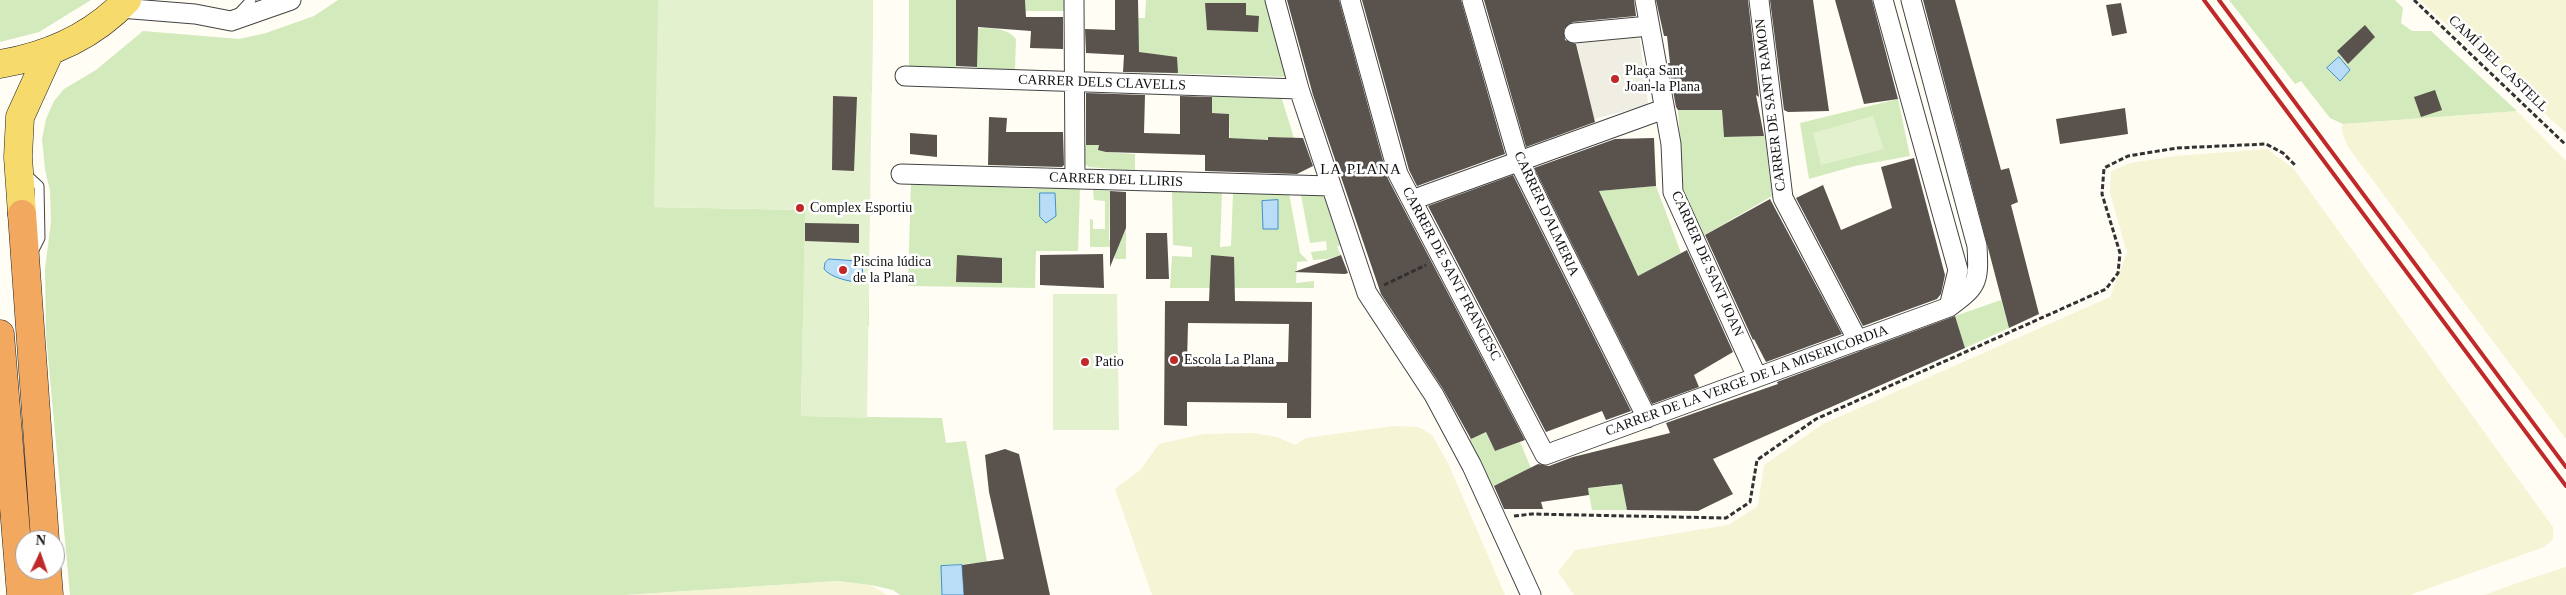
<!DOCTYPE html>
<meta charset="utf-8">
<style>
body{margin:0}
#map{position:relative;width:2566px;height:595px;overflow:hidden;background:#fffdf4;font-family:"Times New Roman",serif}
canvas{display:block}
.north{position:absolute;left:15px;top:530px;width:50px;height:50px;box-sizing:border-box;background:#fff;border:1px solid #9f9f9f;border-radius:50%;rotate:3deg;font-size:14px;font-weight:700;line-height:20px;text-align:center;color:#101010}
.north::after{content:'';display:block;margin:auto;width:18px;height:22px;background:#c0292a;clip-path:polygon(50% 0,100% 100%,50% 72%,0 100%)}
</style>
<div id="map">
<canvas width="2566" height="595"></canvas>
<div class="north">N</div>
</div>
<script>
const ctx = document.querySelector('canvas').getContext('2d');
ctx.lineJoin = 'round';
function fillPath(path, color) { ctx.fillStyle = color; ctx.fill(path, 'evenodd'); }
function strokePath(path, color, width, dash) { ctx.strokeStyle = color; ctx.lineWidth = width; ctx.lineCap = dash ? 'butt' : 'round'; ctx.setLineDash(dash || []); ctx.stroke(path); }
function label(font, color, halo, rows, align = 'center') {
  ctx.font = font + ' "Times New Roman",serif'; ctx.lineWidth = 5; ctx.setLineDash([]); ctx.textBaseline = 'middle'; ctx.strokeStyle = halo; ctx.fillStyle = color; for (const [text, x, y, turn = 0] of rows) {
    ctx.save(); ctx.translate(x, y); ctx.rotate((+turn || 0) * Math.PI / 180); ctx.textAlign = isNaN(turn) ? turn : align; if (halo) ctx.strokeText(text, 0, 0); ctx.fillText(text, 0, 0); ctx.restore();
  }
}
fillPath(new Path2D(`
 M2420,0H2566V133L2462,39Z
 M2517,111L2566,161V439L2348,147L2341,129L2343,124Z
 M2267,149L2293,168L2553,527V539L2544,547L2410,595H1574L1558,572L1575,550L1728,525L1758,506L1764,465L1823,424L2110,297L2127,253L2110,193L2111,171L2131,163L2175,156Z
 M1393,426L1418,427L1432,435L1448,463L1505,595H1152L1115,489L1141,469L1159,444L1204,434L1252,433L1277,437L1295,445L1306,438Z
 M2566,567V595H2484L2523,581Z
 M837,581L871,585L887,595H625Z`), '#f5f4d4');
fillPath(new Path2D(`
 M0,0H91L39,32L0,42Z
 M338,0H873L872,92L654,207L806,210L804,272L869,294V326L803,324L801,416L942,418L946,443L966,441L987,562L941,566L942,595H900L893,590L871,585L837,581L625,595H70L46,335L45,269L51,222L50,191L45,169L42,139L46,119L54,101L64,89L96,70L143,31L239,39L266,33L314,16Z
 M909,0H956V69L909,67Z
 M1025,0H1065V11H1026Z
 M1146,0H1269L1289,77L1159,73V56L1144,71L1145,53L1133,51L1138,18H1145Z
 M2229,0H2395L2403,8L2401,23L2412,31H2431L2517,111L2343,124L2330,118L2301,81L2295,84Z
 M968,28C984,29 1006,25 1016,39L1015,70L977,69V42Z
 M1212,93L1281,96L1294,138L1268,137L1267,141L1230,138L1229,114L1212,113Z
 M1898,99L1910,156L1855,166L1809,179L1800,123Z
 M1678,110H1722L1724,137L1765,136L1772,196L1703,236L1684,197Z
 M1081,145H1099V148L1105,149L1106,152L1135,154V171L1089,167L1083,163Z
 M911,182L1036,189L1037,186L1080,188L1078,251H1036L1035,288L908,286Z
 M1656,186L1681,253L1638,276L1599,191Z
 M1093,190L1110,191L1109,240L1120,242L1126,228V259H1115L1114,247H1090V219L1093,220V229H1105V201L1094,200Z
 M1172,190L1222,191L1220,247L1231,246L1233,193H1289L1300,253L1308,261L1297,262L1296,283L1314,281V288H1170L1172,256L1192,257V247L1173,245Z
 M1327,194L1345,243L1337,247L1341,255L1327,259L1313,260L1311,252L1327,250L1326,241L1310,243L1301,195Z
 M2001,300L2009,328L1965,348L1955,316Z
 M1486,432L1495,451L1520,442L1531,468L1491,488L1466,441Z
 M1621,478L1627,510H1592L1588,488L1611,486Z`), '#d3eabd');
fillPath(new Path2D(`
 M658,0H873L867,418L801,416L805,210L654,207Z
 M1873,116L1884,149L1821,165L1813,133Z
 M1053,294H1117L1119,430H1053Z`), '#e4f1cf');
fillPath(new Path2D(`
 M1638,25L1648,105L1594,119L1573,28Z`), '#f0ede2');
const water = new Path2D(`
 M2339,57L2350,70L2340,81L2327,68Z
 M1040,193H1055L1056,216L1046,223L1040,217Z
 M1278,200V229H1263L1262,201Z
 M829,259L858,261L862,265L863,278L859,282C849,282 830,277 824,269L825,263Z
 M962,565L964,595H942L941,566Z`);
fillPath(water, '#b9ddf6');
strokePath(water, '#418fcc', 1);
fillPath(new Path2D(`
 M956,0H1025L1026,17H1063V49L1030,48L1031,31L978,27L977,67L956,66Z
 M1115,0H1138L1139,52L1177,57L1178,73L1123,72L1124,55L1086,53L1085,29L1115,30Z
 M1287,0H1339L1388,179L1525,440L1495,451L1486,432L1471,439L1443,389L1381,294L1313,95Z
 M1362,0H1461L1505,154L1417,186L1409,170Z
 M1484,0H1634L1636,16L1573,22L1564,29L1565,40L1576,44L1595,122L1526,147Z
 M1656,0H1748L1759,97L1756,95L1764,136L1724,137L1722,110H1678L1676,107L1668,63H1670L1667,36H1664Z
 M1770,0H1813L1829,111L1788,112L1784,110Z
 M1835,0H1872L1898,99L1864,104Z
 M1923,0H1955L2001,170L2009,168L2018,202L2011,205L2039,314L2009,328Z
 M1205,3H1246V15L1259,16L1258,32L1207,30Z
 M2121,3L2127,33L2112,36L2106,5Z
 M2365,25L2375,37L2348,64L2337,51Z
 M2435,90L2442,110L2421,117L2414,97Z
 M1086,93L1145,95L1144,133L1180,134V96L1212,97V113L1229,114V138L1268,140V137L1303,138L1313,166L1297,174L1205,171V155L1106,152L1098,150L1099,145H1086Z
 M833,96L857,97L854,171L832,170Z
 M2125,108L2128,134L2060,144L2056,119Z
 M989,117L1007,118L1006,132H1063L1064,165L1062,167L988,165Z
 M910,133L937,135V157L910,154Z
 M1654,138L1656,186L1599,191L1638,276L1687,250L1733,352L1694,375L1699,387L1652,404L1534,168L1615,139Z
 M1914,158L1945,275L1941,294L1937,299L1863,326L1796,198L1823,185L1841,230L1892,208L1881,167Z
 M1513,175L1631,411L1606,420L1602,411L1546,432L1428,206Z
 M1110,191L1126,192V228L1110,267Z
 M1770,199L1842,334L1766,362L1754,339L1753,340L1705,235Z
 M805,223L859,224V243L805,241Z
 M1146,233H1167L1169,279H1146Z
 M1103,254L1104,288L1040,285V255Z
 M957,255L1002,258V283L956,282Z
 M1211,255L1234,257L1235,301L1312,302L1311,418H1287V403L1187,402V426L1164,425L1165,301H1209ZM1188,323L1289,324L1288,362H1187Z
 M1341,255L1348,273L1345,274L1294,272Z
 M1955,316L1965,348L1713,459L1733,494L1698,511L1627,510L1622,484L1588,488L1589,495L1541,502L1543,509H1504L1494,486L1538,464L1549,466L1573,457L1670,433L1666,423L1778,384L1777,382Z
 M1005,449L1019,454L1050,595H964L962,565L1004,559L989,492L985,455Z`), '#59524d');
const lane = new Path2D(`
 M238,14L251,0
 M25,173L39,186L40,238L32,254`);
const street = new Path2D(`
 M1074,0L1075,179
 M1275,0L1299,89L1367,293L1434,395L1472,466L1531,595
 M1350,0L1398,174L1545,455L1949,307
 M1472,0L1519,162L1647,418
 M1645,0L1671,144L1673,192L1757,377
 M1759,0L1783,198L1858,341
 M1883,0L1958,270L1949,307C1978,286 1979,282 1977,246L1911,0
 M120,8L195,14L231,21L291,0
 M1574,33L1649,26
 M905,76L1299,89
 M901,174L1331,186
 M1412,200L1664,109`);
const primary = new Path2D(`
 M0,64C48,56 93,36 127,0
 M22,214L18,157L20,117L50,51`);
const highway = new Path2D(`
 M22,214L45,540
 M0,334L21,595
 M47,570L49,595`);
strokePath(lane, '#434343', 11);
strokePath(street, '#434343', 21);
strokePath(primary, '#212121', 29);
strokePath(highway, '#212121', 29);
strokePath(new Path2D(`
 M2414,0L2566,145
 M1384,285L1426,265
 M1514,516L1532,514L1726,518L1750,502L1757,460L1816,419L2106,289L2118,273L2120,253L2102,194L2104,168L2128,156L2177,148L2266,144L2283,153L2295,165`), '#323232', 3, [5, 2.5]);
strokePath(lane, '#fff', 9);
strokePath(street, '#fff', 19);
strokePath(primary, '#f6da6c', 28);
strokePath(highway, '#f2a85f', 28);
strokePath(new Path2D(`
 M2204,0L2566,486
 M2219,0L2566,467`), '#c0292a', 4);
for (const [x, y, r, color] of [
 [1615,79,5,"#c0292a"],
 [800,208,5,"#c0292a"],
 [843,270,5,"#c0292a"],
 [1174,360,5,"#c0292a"],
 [1085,362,5,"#c0292a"]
]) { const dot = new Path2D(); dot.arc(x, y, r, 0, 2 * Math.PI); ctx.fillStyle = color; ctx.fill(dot); strokePath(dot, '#fff', 2); }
label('14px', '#101010', '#fff', [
 ["CAMÍ DEL CASTELL",2498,64,44],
 ["CARRER DELS CLAVELLS",1102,83,2],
 ["CARRER DE SANT RAMON",1771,105,-97],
 ["CARRER DEL LLIRIS",1116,180,2],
 ["CARRER D'ALMERIA",1546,214,65],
 ["CARRER DE SANT JOAN",1707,264,66],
 ["CARRER DE SANT FRANCESC",1451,274,62],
 ["CARRER DE LA VERGE DE LA MISERICORDIA",1747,381,-20]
]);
label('14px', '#101010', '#fff', [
 ["Plaça Sant",1625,71],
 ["Joan-la Plana",1625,87],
 ["Complex Esportiu",810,208],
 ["Piscina lúdica",853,262],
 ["de la Plana",853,278],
 ["Escola La Plana",1184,360],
 ["Patio",1095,362]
], 'left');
ctx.letterSpacing = '1px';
label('15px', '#101010', '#fff', [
 ["LA PLANA",1361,170]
]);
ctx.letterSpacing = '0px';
</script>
